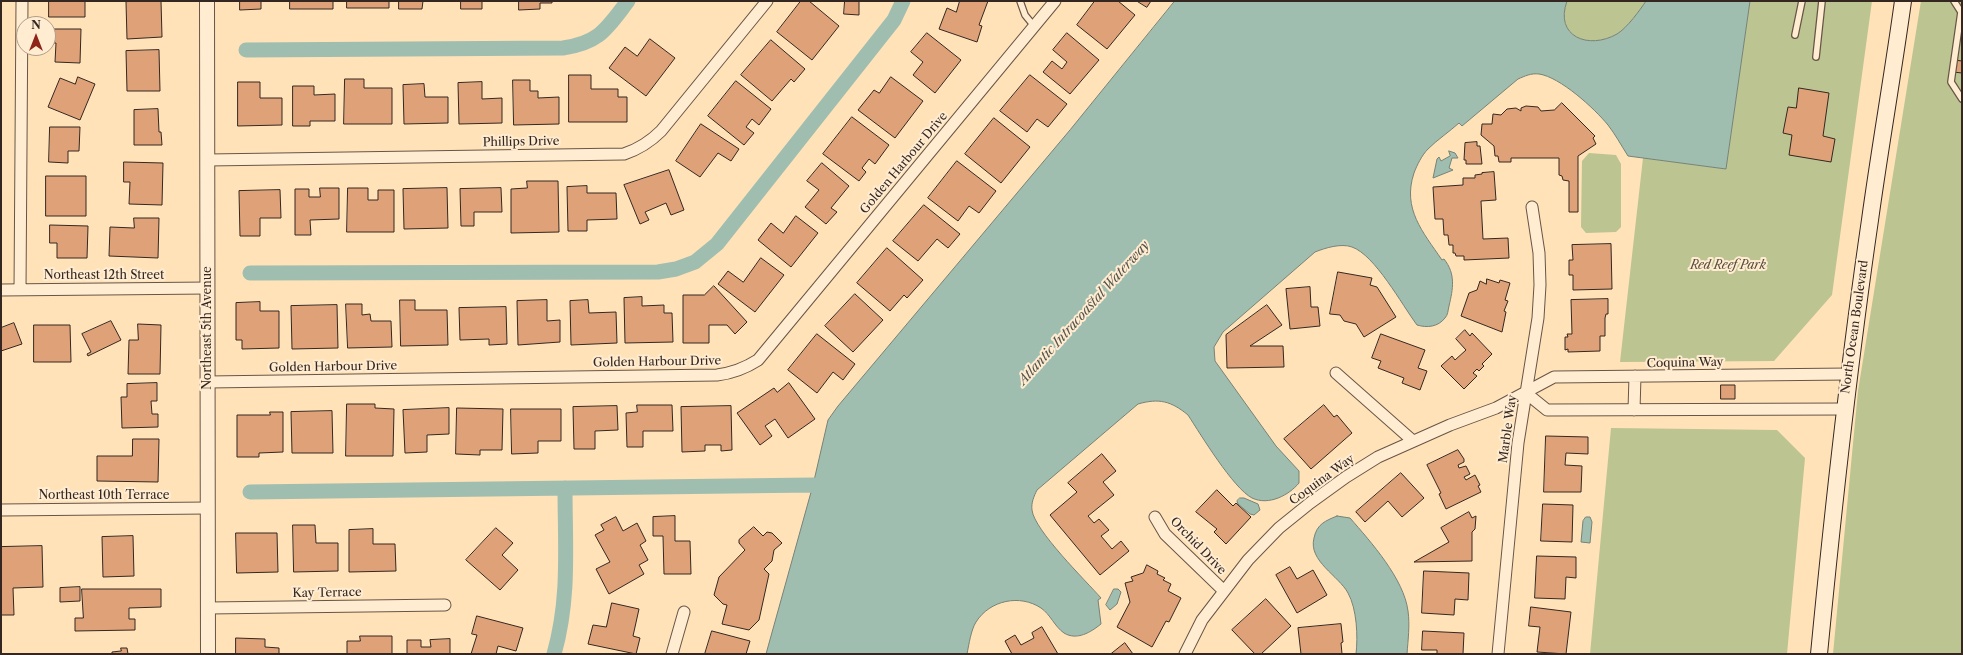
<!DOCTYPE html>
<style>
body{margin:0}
#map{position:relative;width:1963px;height:655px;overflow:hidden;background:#ffe2b8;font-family:"Libre Caslon Text",serif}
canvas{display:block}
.frame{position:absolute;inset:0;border:2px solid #342721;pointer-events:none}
.north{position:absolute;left:16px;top:16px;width:40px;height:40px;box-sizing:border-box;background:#ffecd1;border:1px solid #ae9d8b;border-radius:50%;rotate:0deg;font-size:11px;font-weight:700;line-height:16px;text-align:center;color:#342721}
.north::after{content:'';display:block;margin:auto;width:14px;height:18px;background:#8f2418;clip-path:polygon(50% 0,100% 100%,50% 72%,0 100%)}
</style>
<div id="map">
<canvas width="1963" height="655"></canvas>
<div class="frame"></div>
<div class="north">N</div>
</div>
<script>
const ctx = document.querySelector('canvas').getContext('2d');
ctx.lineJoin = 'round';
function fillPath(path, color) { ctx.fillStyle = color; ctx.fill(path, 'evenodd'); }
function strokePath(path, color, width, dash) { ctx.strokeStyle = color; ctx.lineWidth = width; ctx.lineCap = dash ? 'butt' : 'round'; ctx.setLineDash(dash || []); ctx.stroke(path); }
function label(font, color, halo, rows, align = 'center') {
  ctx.font = font + ' "Libre Caslon Text",serif'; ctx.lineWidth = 4; ctx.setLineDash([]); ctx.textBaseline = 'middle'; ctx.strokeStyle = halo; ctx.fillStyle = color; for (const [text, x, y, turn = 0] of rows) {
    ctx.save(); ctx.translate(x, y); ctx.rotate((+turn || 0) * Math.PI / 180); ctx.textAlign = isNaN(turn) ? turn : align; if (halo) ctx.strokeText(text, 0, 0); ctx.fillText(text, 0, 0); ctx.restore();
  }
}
fillPath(new Path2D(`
 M1567,1H1646C1640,10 1627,28 1617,34C1589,50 1554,37 1567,1Z
 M1750,1H1872L1832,295L1774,361L1620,362L1643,158L1726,169Z
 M1921,1H1962V654H1833L1858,391Z
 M1589,153L1616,155L1621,164V227L1616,232L1586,233L1581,227L1582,161Z
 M1611,428L1777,430L1805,458L1787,654H1590Z`), '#bcc492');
const water = new Path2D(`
 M1175,1H1567C1554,37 1589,50 1617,34C1627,28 1640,10 1646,1H1750L1726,169L1628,156C1621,145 1615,134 1608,125C1594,108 1560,77 1539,74C1531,73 1525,76 1518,79L1462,126L1459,123C1449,132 1437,140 1428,149C1422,155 1417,165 1414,173C1402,209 1423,232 1442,260L1444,259C1456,274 1453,289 1449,306C1448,310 1448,315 1445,318C1438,327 1427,328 1417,325C1402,305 1375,255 1352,247C1341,243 1325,248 1315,252L1223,332L1214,347L1215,361L1276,446L1299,471V483C1289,495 1269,506 1252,498C1233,488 1201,435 1188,415C1171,401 1159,398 1138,404L1037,490C1034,496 1031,503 1032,510C1034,530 1086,581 1101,598L1098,600L1101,624C1091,632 1077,641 1064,633C1055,627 1050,614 1041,608C1020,594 990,600 976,622C971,630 969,644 967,654H766L813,485L828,420L838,406L1070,130Z
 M1449,151L1455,153L1458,158H1452L1449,168L1453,170L1433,178L1437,159L1439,157L1441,161L1450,156Z
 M1240,498H1244L1258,504L1260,510L1254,515L1250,514L1238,504L1237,501Z
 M1337,516L1350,518C1371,542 1404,579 1408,611C1410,625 1408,640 1407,654H1356C1358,637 1357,609 1348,593C1339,576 1308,561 1314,538C1317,524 1325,521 1337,516Z
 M1586,517H1590L1592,522L1590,543L1581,542L1583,521Z
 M1114,589H1118L1121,592L1117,604L1110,610L1106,605Z`);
fillPath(water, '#a0beb0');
strokePath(water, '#758277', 1);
strokePath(new Path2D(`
 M246,50L563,48C600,43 607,28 628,1
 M250,273L658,272L676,269L695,262L717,244L894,20L903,1
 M250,492L813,485L833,487
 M554,654C570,598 565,546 565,488`), '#a0beb0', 15);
const building = new Path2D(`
 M49,1H85V17H49Z
 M161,1L162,37L127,39L126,2Z
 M240,1H276H261V9L240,10Z
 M290,1H333V9H290Z
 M347,1H389V8H347Z
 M399,1H423L422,9H399Z
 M461,1H482V9H461Z
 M519,1H552V3H540V9L519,10Z
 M801,1H809L839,26L812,60L777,32Z
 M845,1H859V15L844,14Z
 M960,1H988L979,25L982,26L977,42L939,29L947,8L956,12Z
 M1095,1H1118L1135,15L1107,49L1077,25Z
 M1137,1H1151L1147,7Z
 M50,29H81L80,63L55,62L56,43H49Z
 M927,33L961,60L935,93L913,75L923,62L911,52Z
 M1067,33L1099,60L1070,94L1043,72L1052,61L1062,69L1067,62L1053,50Z
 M650,39L675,58L646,96L609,68L625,47L637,56Z
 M771,40L805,69L794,82L791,79L772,101L741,75Z
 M159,50L160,91H127L126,51Z
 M1954,60L1962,61V73L1953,72Z
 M569,75H591V89H618V97H627V122H569Z
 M1030,75L1067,104L1048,127L1037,119L1027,132L1000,111Z
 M78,77L95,84L80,120L48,107L60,78L75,84Z
 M891,77L923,101L895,138L858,110L874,90L879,93Z
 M345,79H364V88H392V124H344Z
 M513,80H530V91H538V98L559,97V124L514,125Z
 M736,81L771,109L759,125L752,119L746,127L754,133L744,145L708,116Z
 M238,82H260V98H282V125L238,126Z
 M482,82V99L502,98V123L459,124L458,83Z
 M424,84L425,97H448V123L404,124L403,85Z
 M293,86H314V95L335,94V121H310V126H293Z
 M1799,88L1829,93L1823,136L1835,139L1831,162L1789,155L1792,135L1783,133L1788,107L1796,108Z
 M1562,103L1595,136L1593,138L1596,144L1578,156V212H1569V181L1563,180L1562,176L1559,175V158H1511V162H1499L1498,156H1495L1494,146L1481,135L1482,124H1492L1493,114L1501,115L1507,109L1516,108L1521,111V108L1526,106L1538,107L1541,111L1554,110Z
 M158,109L159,132H161L162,145H134V110Z
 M852,117L889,145L875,164L869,159L862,168L866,172L859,181L823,154Z
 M994,118L1030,147L1001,183L965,154Z
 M701,124L739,149L731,161L718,153L700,177L676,161Z
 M50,127H80L79,151H68V163L49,162Z
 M1477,142V146H1480L1482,164H1466V160H1464L1465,143Z
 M957,161L996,191L979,213L969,206L958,221L928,198Z
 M124,162L163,163L162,205L129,204L130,182H124Z
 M822,163L849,186L831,208L837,212L826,224L805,207L819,190L807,181Z
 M669,170L684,210L671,215L666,203L645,212L649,220L640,224L624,185Z
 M1494,172L1496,200L1481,201L1483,239L1508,238L1509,258L1464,260V256H1456L1455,253H1453V245H1449L1448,235H1444L1443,219H1435L1433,187L1463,185V178H1475V175L1482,174V173Z
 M46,176H86V216H46Z
 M527,181H558L559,232L511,233V189L527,188Z
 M587,186V193H616L617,219L587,220V231H568L567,187Z
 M320,188H339V219L310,220L311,235H295V189H309V197H320Z
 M348,188H368V200H378V190H394V232H347Z
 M447,188L448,228L404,229L403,189Z
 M501,188L502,212H474V226H461L460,189Z
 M280,190L281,218H260V236H240L239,191Z
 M924,205L960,234L948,248L937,239L918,261L893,241Z
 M796,216L818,233L791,267L758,240L771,223L783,233Z
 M134,218H159L158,258L109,256L110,227L134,228Z
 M50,225L88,226L87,258H57V243H50Z
 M1611,244L1612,289L1573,290V275H1569V260H1573L1572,245Z
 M887,248L923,280L907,298L904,295L890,311L857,283Z
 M761,258L784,275L755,312L718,284L728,271L743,282Z
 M1338,272L1372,278L1370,285L1377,287L1396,317L1364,337L1356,324L1344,321L1340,315L1330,314Z
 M1487,279L1499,283L1500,280L1510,283L1505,300L1508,301L1504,311L1506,312L1502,332L1461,316L1469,293L1477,290L1480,281L1486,284Z
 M714,286L747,322L735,334L727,325H709V343H683V295H704Z
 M1310,287L1311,307H1318L1320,326L1290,329L1286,289Z
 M855,294L883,320L853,352L825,326Z
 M642,297V306L664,305V313H672L673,342L625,343L624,298Z
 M1608,299V314H1606L1605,318V336H1600V351L1568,352V349L1565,350V337H1568L1567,334H1572L1571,300Z
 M400,300H415V310H447L448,345L401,346Z
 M547,300V321L560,320V342L518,345L517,301Z
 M588,300L589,313L616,312L617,343L571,345L570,301Z
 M260,302V311H279V348L242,349V340H236V303Z
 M346,304H362V315L370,314L371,321H391L392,347L348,348Z
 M337,305L338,348L292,349L291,306Z
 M1267,305L1282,325L1250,346H1283L1284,367L1227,368L1226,335Z
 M506,307L507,344L489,345V339L460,340L459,308Z
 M111,321L121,340L88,356L87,354L91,352L82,334Z
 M14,323L22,344L1,351V328Z
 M138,324L161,325L160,374H128L129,340H138Z
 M34,325H70L71,362H34Z
 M1465,330L1470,336L1472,333L1492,354L1482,364L1484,366L1479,371L1477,369L1473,373L1477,376L1464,389L1441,366L1452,356L1455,360L1466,350L1456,339Z
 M817,334L855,364L843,380L833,372L817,393L788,370Z
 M1381,334L1425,350L1418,368L1427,371L1420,390L1402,383L1404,378L1378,368L1381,361L1372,358Z
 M157,383V401H151L152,414H158V427L122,428L121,397H127V384Z
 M789,383L815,419L788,438L775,419L765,426L772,436L760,445L737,413L774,388L777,392Z
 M1721,385H1735V399H1721Z
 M347,404H375V408L394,409L393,456H346Z
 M637,405H672L673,431H643V447H627L626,413L637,412Z
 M1324,405L1334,417L1337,415L1352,433L1311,469L1284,439Z
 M617,406L618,430L595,431V449H574L573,407Z
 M731,406L732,450L721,451V445H705V451L682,452L681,407Z
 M449,408V434L427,435V452L405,453L403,410Z
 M457,408L503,409L502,450H480V455L456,454Z
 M511,409H561V441H538V453L512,454Z
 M332,411L333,453H292L291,412Z
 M270,412H283V452L259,453V457H237V415H270Z
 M1546,436L1588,437V454L1566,453L1565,465L1582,466L1581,492H1544Z
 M133,439H159L158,482L97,481V456H132Z
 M1458,450L1464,459V462L1458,465L1459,468L1466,466L1470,474L1464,477L1466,480L1475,475L1480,485L1478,486L1481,492L1446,509L1439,494L1441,493L1427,465Z
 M1102,454L1116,471L1103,482L1114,495L1088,516L1094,523L1099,519L1109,530L1101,536L1112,549L1121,541L1129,551L1100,575L1050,515L1077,492L1068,483Z
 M1401,473L1424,498L1402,517L1388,501L1365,522L1356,512Z
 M1217,490L1233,506L1236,503L1251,517L1226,544L1214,532L1217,529L1196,512Z
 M1543,504L1573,505L1572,542L1541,541Z
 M1469,512L1472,518L1476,516L1475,529L1472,532V561L1414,562L1449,542L1441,528Z
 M675,516V541H690L691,574H664L663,536H653V517Z
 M616,517L623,531L637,523L646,541L640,545L648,560L639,565L644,574L609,594L596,569L610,562L595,535L604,530L601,525Z
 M293,525H315L316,543H338V571L294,572Z
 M754,527L763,536L767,532L772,533L782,543L774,550L772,561L764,569L769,574L759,620L749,630L722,624L727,605L723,604L714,595L719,577L745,550L739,543V540Z
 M496,528L513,543L502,555L518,570L500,590L466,560Z
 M373,529V544H395L396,571L349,572V530Z
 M236,533H277L278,572L237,573Z
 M133,536L134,576L103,577L102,537Z
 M42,546L43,587L13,588L14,615H1V547Z
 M1537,556L1576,557V578L1566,577L1565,599L1535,598Z
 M1147,565L1158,571L1157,574L1165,578L1163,580L1171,584L1168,591L1181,598L1169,622L1166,621L1152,647L1117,627L1130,602L1125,583L1133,581L1131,577L1143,573Z
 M1290,567L1297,579L1313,570L1327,595L1297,613L1276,575Z
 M1424,571L1469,573L1468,600L1455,599L1454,615L1422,613Z
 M80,587V601L60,602V588Z
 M82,589H161V607L129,608V619H135V630L75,631V618H83Z
 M1266,599L1291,626L1261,654H1255L1232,630Z
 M612,603L639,609L633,636L640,638L636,654L588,644L593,625L606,627Z
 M1531,607L1571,612L1566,654L1537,652L1540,627L1529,626Z
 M477,616L523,628L516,651L498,646L496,654H471L477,635L472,634Z
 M1341,624L1343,642L1341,643L1342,654H1301L1298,628Z
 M1042,627L1058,654H1012L1005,641L1015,635L1021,645L1034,638L1032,633Z
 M712,631L750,641L746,654H705Z
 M1423,631L1464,633L1463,654H1437V650H1422Z
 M360,636H392V654H347V641H360Z
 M236,638L265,639V647L279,648V654H236Z
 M450,639V654H407V640H421V647H431L430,640Z
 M1125,643L1133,654H1111Z
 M121,648H127L128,654H112V652L121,651Z`);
fillPath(building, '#dfa278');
strokePath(building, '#342721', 1);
const service = new Path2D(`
 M1020,1L1025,15L1034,26
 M1954,1L1961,12L1951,82L1962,99
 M1795,35L1802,1
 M1816,57L1822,1`);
const minor = new Path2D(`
 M208,160L624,154C639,149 650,142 661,131L767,1
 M1,290L208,288
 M20,290L22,1
 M1336,373L1413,441
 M208,382L717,375C733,373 744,369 758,360L1055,1
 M1526,393L1547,410L1845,409
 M1634,410L1635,376
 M1,510L208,508
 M1155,517L1165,534L1224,591
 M208,608L445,605
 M672,654L684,612
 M1185,654L1202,620L1248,560L1279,528L1310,503L1346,477L1378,457L1450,425L1496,408L1554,377L1849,374
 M1498,654L1518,443L1538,318L1540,285L1539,253L1532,207`);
const tertiary = new Path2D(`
 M207,1L208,654`);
const secondary = new Path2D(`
 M1819,654C1833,509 1849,364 1870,220C1880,147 1893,74 1903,1`);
strokePath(service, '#675647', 8);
strokePath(minor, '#675647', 13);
strokePath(tertiary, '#675647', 16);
strokePath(secondary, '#342721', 18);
strokePath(service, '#ffecd1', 5.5);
strokePath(minor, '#ffecd1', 11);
strokePath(tertiary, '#ffecd1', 14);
strokePath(secondary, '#ffecd1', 16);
label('12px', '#342721', '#ffecd1', [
 ["Phillips Drive",521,142,-1],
 ["Golden Harbour Drive",904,163,-50],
 ["Northeast 12th Street",104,276],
 ["North Ocean Boulevard",1855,327,-82],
 ["Northeast 5th Avenue",208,328,-90],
 ["Golden Harbour Drive",657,362,-1],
 ["Coquina Way",1685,363,-1],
 ["Golden Harbour Drive",333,367,-1],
 ["Marble Way",1508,429,-82],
 ["Coquina Way",1322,480,-36],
 ["Northeast 10th Terrace",104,496],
 ["Orchid Drive",1198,546,46],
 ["Kay Terrace",327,593,-1]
]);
label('italic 12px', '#564e3d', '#ffecd1', [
 ["Red Reef Park",1728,266]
]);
label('italic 13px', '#54544c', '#ffecd1', [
 ["Atlantic Intracoastal Waterway",1084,313,-48]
]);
</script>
